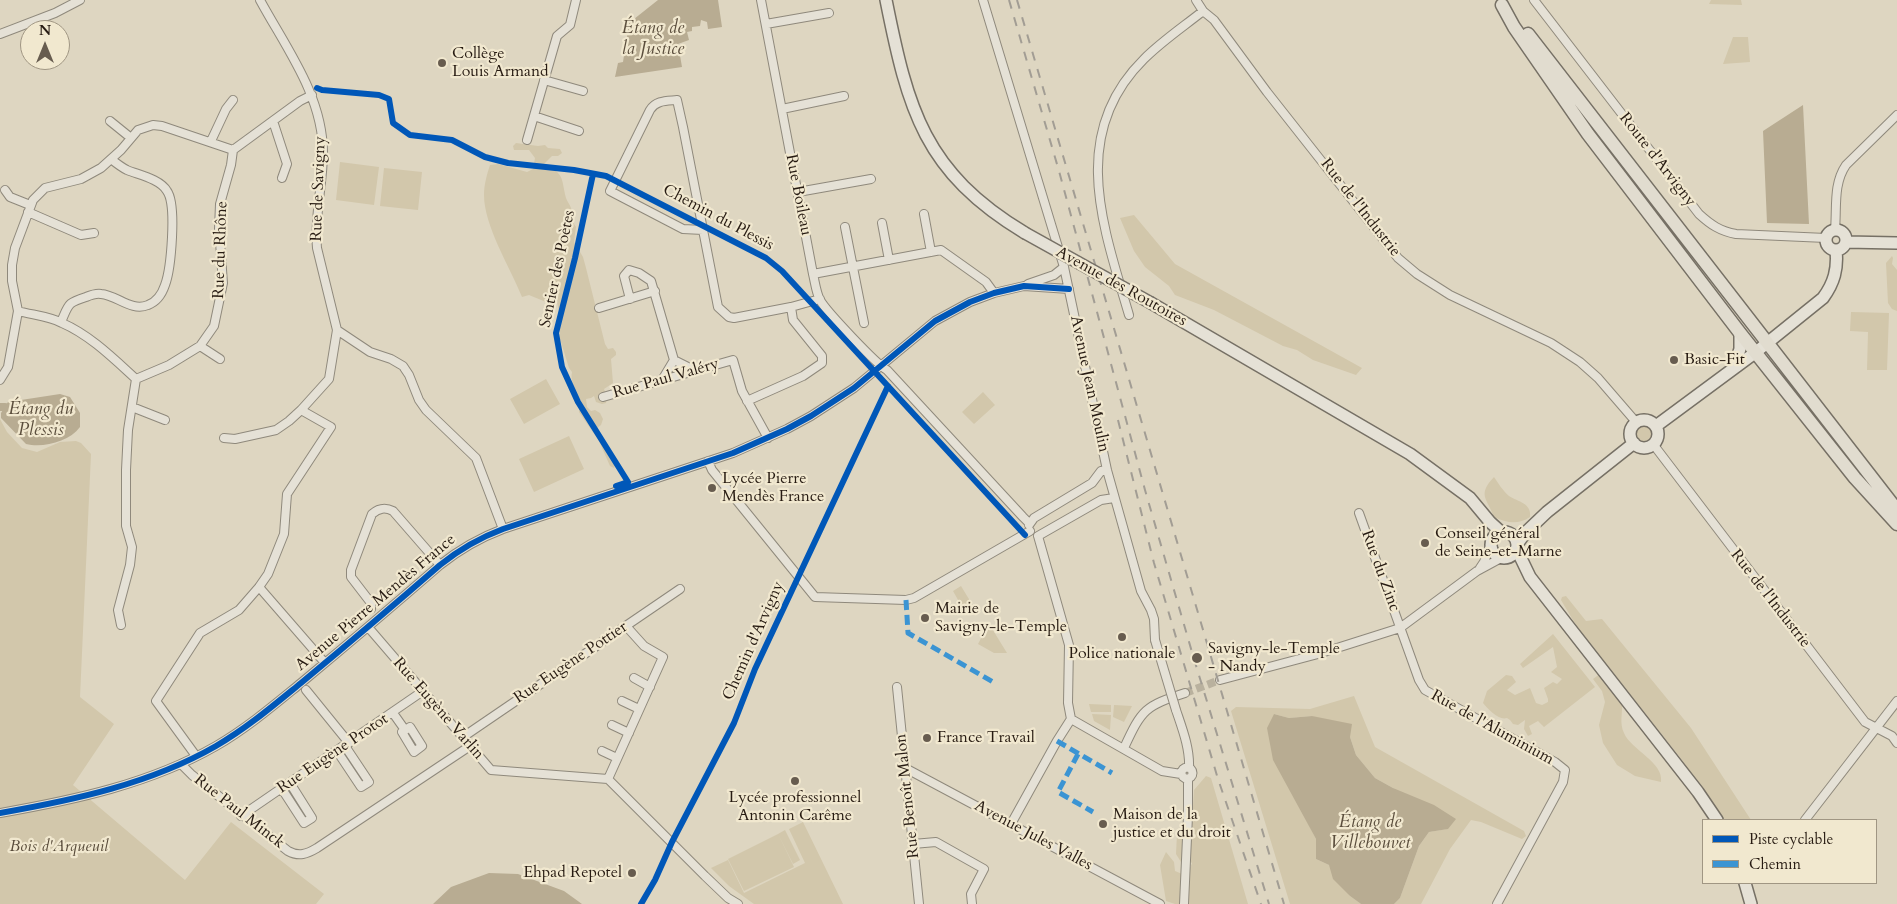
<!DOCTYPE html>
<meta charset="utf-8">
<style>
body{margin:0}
#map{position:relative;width:1897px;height:904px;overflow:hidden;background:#ded6c1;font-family:Cardo,serif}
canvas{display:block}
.legend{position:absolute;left:1702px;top:819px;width:175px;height:65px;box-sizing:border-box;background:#f1e8cf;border:1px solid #a09683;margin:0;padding:6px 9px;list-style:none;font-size:15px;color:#271b12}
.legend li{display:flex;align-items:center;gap:10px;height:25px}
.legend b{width:25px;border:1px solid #a09683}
.north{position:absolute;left:20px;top:20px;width:50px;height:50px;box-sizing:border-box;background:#f1e8cf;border:1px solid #a09683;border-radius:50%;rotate:0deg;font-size:14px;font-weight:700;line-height:20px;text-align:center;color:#271b12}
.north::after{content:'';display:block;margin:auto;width:18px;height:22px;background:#675c4f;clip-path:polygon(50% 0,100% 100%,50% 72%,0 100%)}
</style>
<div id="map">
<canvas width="1897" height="904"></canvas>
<ul class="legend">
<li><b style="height:6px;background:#0057b8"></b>Piste cyclable</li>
<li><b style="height:6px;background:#3b94d3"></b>Chemin</li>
</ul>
<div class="north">N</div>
</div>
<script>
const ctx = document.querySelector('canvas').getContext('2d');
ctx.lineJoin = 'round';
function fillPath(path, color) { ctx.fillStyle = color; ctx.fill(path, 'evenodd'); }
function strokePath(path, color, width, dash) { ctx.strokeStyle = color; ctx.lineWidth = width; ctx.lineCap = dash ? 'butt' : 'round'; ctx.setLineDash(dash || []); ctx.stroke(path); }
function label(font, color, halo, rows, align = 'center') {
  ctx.font = font + ' Cardo,serif'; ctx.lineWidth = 4.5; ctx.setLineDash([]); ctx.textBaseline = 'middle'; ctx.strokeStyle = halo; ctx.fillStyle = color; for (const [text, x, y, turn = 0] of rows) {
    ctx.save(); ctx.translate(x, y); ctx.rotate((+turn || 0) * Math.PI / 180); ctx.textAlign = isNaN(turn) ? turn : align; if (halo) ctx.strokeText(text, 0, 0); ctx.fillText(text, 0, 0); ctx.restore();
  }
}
fillPath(new Path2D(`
 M1711,0H1741L1742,5L1709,4Z
 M1733,37H1748L1750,62L1723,64Z
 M516,143L538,146L545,145L548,148L560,149L562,153L558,156H552L544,164C565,174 561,178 566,198C567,201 570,205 571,208C573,215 571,221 576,227L574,242L583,257L586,268L605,344L608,349L613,348L616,352V355L611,359L613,383L604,389L607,397L606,403L602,404L596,402L594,396L591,398L586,399L587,407L591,411L595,410L600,413L603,419L601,425L597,428L615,465L614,468L610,466L599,441L579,412L580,399L577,398L574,395C575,387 570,380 572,372L569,368L560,339L559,312L557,302L551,300L546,302L529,295L522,297C510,267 484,226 484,195C484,185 487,174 490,165L498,164L527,172L533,169L535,158L529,150H514L513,146Z
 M340,162L379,167L374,205L336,200Z
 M384,168L422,172L418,210L380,206Z
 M1134,215L1175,264L1362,368L1356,375L1313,360L1297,350L1283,346L1214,310L1175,295L1169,286L1145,267L1134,251L1120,218Z
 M1892,256L1893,258L1892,264L1897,270V311L1892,309L1888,303L1886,263Z
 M1851,312L1889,313L1887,370H1867L1868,332L1850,331Z
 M546,379L560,404L524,424L510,399Z
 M983,392L995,405L974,424L962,412Z
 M0,419L7,432L22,448L37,452L60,442L76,441L81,443L91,454L80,697L114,724L73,785L185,880L231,822L324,894L316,904H0Z
 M1634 433a10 10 0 1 1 20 0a10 10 0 1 1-20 0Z
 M569,436L584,469L534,492L519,459Z
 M1494,477C1498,483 1503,491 1509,496C1518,502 1532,503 1530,517C1518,525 1507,523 1494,517C1487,498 1477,495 1494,477Z
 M961,586L978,614H966L953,591Z
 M1566,596L1586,621L1602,619L1691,728L1751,820H1723L1682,760L1577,627L1561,600L1562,597Z
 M987,627H991L1007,653H994L978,644Z
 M1553,634L1595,687L1544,727L1538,721L1529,726L1532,734L1528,736L1524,729L1525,720L1518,725L1513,724L1510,720L1507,718C1499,721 1488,709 1483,703L1487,691L1506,675L1512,676L1516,682L1507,690L1515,695L1530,688L1536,703L1542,705L1548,702V699L1544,688L1553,682L1557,684L1562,679L1551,672L1557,667L1553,647L1523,668L1520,664Z
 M1601,673L1622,702C1623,712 1619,723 1624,733C1631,750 1664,762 1661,782L1635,776L1617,765L1603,743L1599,725L1605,702L1602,691L1593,679Z
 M1354,696L1375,747L1524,831L1526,836L1522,839L1481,822L1471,820L1450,849L1421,904H1394L1400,898L1419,846L1429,832L1447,829L1393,788L1375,778L1356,755L1350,737L1312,716L1289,718L1274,714L1306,819L1316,839V859L1329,865L1350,896L1361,904H1290L1231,711L1236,707L1310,709Z
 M1089,704L1111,705V712H1091Z
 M1114,705L1132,706L1124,722L1113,717Z
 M1092,714L1111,715L1110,730L1094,721Z
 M1206,776L1211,778L1248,904H1175L1166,901L1160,865L1166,852L1174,862L1175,871L1187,876L1192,863L1188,860L1181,862L1176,854L1177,834L1180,830L1191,839L1194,790Z
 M803,822L843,904H754L729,886L711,868L728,860L744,893L805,863L789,829Z
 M785,830L800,860L793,864L778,834Z
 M778,834L794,867L744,891L728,859Z`), '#d2c7ab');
fillPath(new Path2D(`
 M658,0H718L722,27L708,29L707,22L701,20L700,26L692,27V31L687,32L689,40L678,44L682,67L615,77L618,63L623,62L629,23Z
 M1803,105L1809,224L1767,223L1763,131Z
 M60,394L70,397L80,413V427C69,442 43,448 26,444L1,418V413L8,402Z
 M1274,714L1289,718L1312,716L1352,724L1350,737L1356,755L1375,778L1393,788L1434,805L1456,819L1448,829L1429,832L1419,846L1400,898L1394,904H1361L1350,896L1333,879L1329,865L1316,859V839L1273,760L1267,728Z
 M489,873L518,874L564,891L582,904H433L451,887Z`), '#b8ac92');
strokePath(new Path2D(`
 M0,407H5`), '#b8ac92', 8);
strokePath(new Path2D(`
 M1185,693L1220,680`), '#b9b19e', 8, [8, 4]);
const street = new Path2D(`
 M761,0L813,274C815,282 816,292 820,300C826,311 877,365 887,370L1023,517L1029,523
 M983,0L1064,267L1107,470L1141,591L1151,610L1154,619L1155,640
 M1196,0L1203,11L1214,20L1267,92L1398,258L1417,274L1450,295L1551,343L1580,362L1598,378L1636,422
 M1534,0L1699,214C1711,225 1720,231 1736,234L1826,238
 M766,24L829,13
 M0,34L55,13L80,0
 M544,80L583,91
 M782,109L844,96
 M534,116L579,131
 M110,121L131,138
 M273,121L287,164L282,178
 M527,140L557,36L570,25L576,0
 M211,141L226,109L233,100
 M5,190L10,197L30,205
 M798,192L871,179
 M28,212L81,235L94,233
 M924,214L931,252
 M882,223L889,260
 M845,227L864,323
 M703,230L683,229L610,191L650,110C656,100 667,101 677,100L683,127L718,307L729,317L734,318L791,307L820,299
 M1835,230C1837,207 1833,184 1846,165L1897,115
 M813,274L941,250L986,282L994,293
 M1028,284L1054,275L1064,267
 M630,299L624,276L629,270L639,273L651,281L674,360L694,370
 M599,308L655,291
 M18,311C32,315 49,316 62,323C90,335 114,359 136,379L169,365L200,346L214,326L223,283L219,229L220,204L231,165L233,150
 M1129,315C1103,226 1068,134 1144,59C1162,41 1183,27 1203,11
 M61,322C69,304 67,303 86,297C91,295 96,293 101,294C117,295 131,312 148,305C156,302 162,294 165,285C171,269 177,205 167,191C160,179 139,175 127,170C121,167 116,163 111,159
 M337,330L370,352L391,359L403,366L409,375L419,400L426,410L476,458L503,529
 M200,346L220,359
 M0,380L8,367L18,311L12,281V265L15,248L33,200L45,188L81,179L101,168L121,150L138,130L153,125L162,126L233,150L300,101L312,95
 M662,380L674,360
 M603,397L733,360L742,391L768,438
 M747,401L803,376L822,363V356L793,320L791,307
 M132,407L165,420
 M224,438L235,439L276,430L289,421L301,410L329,379L337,330L317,248C314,216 323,185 323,153C323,96 286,48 260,0
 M1653,444L1865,722L1892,736L1897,743
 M708,461L712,470L815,597L906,600L914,598L1030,531
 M1359,513L1419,680L1425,690L1555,762L1565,770L1563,782L1497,904
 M1029,525L1034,518L1092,483L1101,471L1107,470
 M1038,536L1069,645L1068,703L1071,719
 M1038,536L1101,500L1114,498
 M1480,568L1484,562L1491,544
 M259,587L325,663
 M371,609V603L351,577V570L372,514C379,508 385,507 393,511L440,565
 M121,625L118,610L130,565L132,547L126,526V470L128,430L136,379
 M368,627L491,770L608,779
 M634,678L650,687
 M1220,680L1318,654L1400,628L1477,571L1501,558
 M897,687L919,904
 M306,690L349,743
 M622,701L639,709
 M1176,710C1182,728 1190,748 1189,768
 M393,713L405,730
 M1071,719L1162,771L1181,774
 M612,725L629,733
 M410,727L422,746L414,752L402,732Z
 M463,737L680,589
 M1124,748C1142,709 1145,706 1185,693
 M337,751L361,787L369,782L345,746
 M602,751L617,758
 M196,756L156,701L200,633L239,610L259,587L268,574L284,534L287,494L331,427L301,410
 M181,764L192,775L288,851C299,857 307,854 317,848L470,746
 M1181.5 773a5.5 5.5 0 1 1 11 0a5.5 5.5 0 1 1-11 0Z
 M905,768L1160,904
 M608,779L663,657L644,646L626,626
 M608,779L705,876L728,898L738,904
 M282,789L304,823L312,818L290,783
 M0,813C74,800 150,784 216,746C247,728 274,705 301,683C348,644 394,605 440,565C460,549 479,538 503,529L733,453L787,429L811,416L854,388L935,321L970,302L994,293L1024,286L1069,289
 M241,816L423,691
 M1805,820L1897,701
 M1011,824L1057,741L1071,719
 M913,844L936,842L984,869L971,894L972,904
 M1184,904L1188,816V779`);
const secondary = new Path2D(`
 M886,0C908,110 924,172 1025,233
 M1826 240a10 10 0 1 1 20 0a10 10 0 1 1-20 0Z
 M1846,242L1897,243
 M1151,303L1410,454L1470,498L1490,522L1501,532
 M1734,367L1740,349V333
 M1630 434a14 14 0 1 1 28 0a14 14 0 1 1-28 0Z
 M1656,426L1756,352L1823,298C1834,283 1838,269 1836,250
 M1491 545a13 13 0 1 1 26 0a13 13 0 1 1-26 0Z
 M1518,543L1526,532L1547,512L1634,443
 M1517,550L1530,577L1698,792L1717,820
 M1745,883L1751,904`);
const primary = new Path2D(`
 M1502,5L1514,27L1588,134L1740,333L1855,478L1897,524
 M1528,34L1897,510`);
strokePath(street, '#8f897c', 10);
strokePath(secondary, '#767065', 14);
strokePath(primary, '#767065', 15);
strokePath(street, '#e5e1d6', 8);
strokePath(secondary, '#e5e1d6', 11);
strokePath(primary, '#e1dccf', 12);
strokePath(new Path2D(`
 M1009,0L1059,171L1145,490L1194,659L1269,904
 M1017,0L1284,904
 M1118,420L1154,563L1218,779L1261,904`), '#a29d94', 2, [9, 9]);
const streetBridge = new Path2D(`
 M1155,640L1176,710`);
const secondaryBridge = new Path2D(`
 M1025,233L1151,303`);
strokePath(streetBridge, '#8f897c', 10, []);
strokePath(secondaryBridge, '#767065', 14, []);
strokePath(streetBridge, '#e5e1d6', 8);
strokePath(secondaryBridge, '#e5e1d6', 11);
strokePath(new Path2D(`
 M906,600L908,633L993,682
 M1057,741L1112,773
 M1078,754L1058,792L1093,812`), '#3b94d3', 5, [10, 5]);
strokePath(new Path2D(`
 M317,88L322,90L379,95L389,99L393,123L410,135L452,140L485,157L508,163L574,170L606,176L766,258L782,271L1025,535
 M593,174L575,258L556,333L562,367L578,402L628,482L616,486
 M0,813C74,800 150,784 216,746C247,728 274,705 301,683C348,644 394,605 440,565C460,549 479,538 503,529L733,453L787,429L811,416L854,388L935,321L970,302L994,293L1024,286L1069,289
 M641,904L655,880L672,842L734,723L755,669L888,386`), '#0057b8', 6);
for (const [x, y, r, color] of [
 [442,63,5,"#675c4f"],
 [1674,360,5,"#675c4f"],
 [712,488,5,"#675c4f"],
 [1425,543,5,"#675c4f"],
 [925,618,5,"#675c4f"],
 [1122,637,5,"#675c4f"],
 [1197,658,6,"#675c4f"],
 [927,738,5,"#675c4f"],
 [795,781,5,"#675c4f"],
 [1103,824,5,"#675c4f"],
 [632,873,5,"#675c4f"]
]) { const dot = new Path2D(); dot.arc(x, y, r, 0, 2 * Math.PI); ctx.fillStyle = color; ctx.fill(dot); strokePath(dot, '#f1e8cf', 2); }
label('16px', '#271b12', '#f1e8cf', [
 ["Collège",452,54],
 ["Louis Armand",452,72],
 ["Basic-Fit",1684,360],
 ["Lycée Pierre",722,479],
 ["Mendès France",722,497],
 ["Conseil général",1435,534],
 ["de Seine-et-Marne",1435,552],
 ["Mairie de",935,609],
 ["Savigny-le-Temple",935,627],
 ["Savigny-le-Temple",1208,649],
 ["- Nandy",1208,667],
 ["Police nationale",1122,654,"center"],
 ["France Travail",937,738],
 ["Lycée professionnel",795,798,"center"],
 ["Antonin Carême",795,816,"center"],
 ["Maison de la",1113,815],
 ["justice et du droit",1113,833],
 ["Ehpad Repotel",622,873,"right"]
], 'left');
label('16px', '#271b12', '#f1e8cf', [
 ["Route d'Arvigny",1657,160,52],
 ["Rue de Savigny",319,189,-88],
 ["Rue Boileau",798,195,79],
 ["Rue de l'Industrie",1360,208,52],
 ["Chemin du Plessis",718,218,28],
 ["Rue du Rhône",221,250,-88],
 ["Sentier des Poètes",558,269,-78],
 ["Avenue des Routoires",1121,287,29],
 ["Rue Paul Valéry",666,379,-16],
 ["Avenue Jean Moulin",1089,384,78],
 ["Rue du Zinc",1380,571,70],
 ["Rue de l'Industrie",1770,599,52],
 ["Avenue Pierre Mendès France",376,603,-40],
 ["Chemin d'Arvigny",754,641,-66],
 ["Rue Eugène Pottier",571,663,-34],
 ["Rue Eugène Varlin",438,709,49],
 ["Rue de l'Aluminium",1492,728,29],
 ["Rue Eugène Protot",333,754,-34],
 ["Rue Benoît Malon",908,796,-96],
 ["Rue Paul Minck",239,812,38],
 ["Avenue Jules Valles",1033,836,28]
]);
label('italic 16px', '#584b3a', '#f1e8cf', [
 ["Bois d'Arqueuil",59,847]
]);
label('italic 18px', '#5b4e3d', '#f1e8cf', [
 ["Étang de",653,29],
 ["la Justice",653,50],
 ["Étang du",41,410],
 ["Plessis",41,431],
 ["Étang de",1370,823],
 ["Villebouvet",1370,844]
]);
</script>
